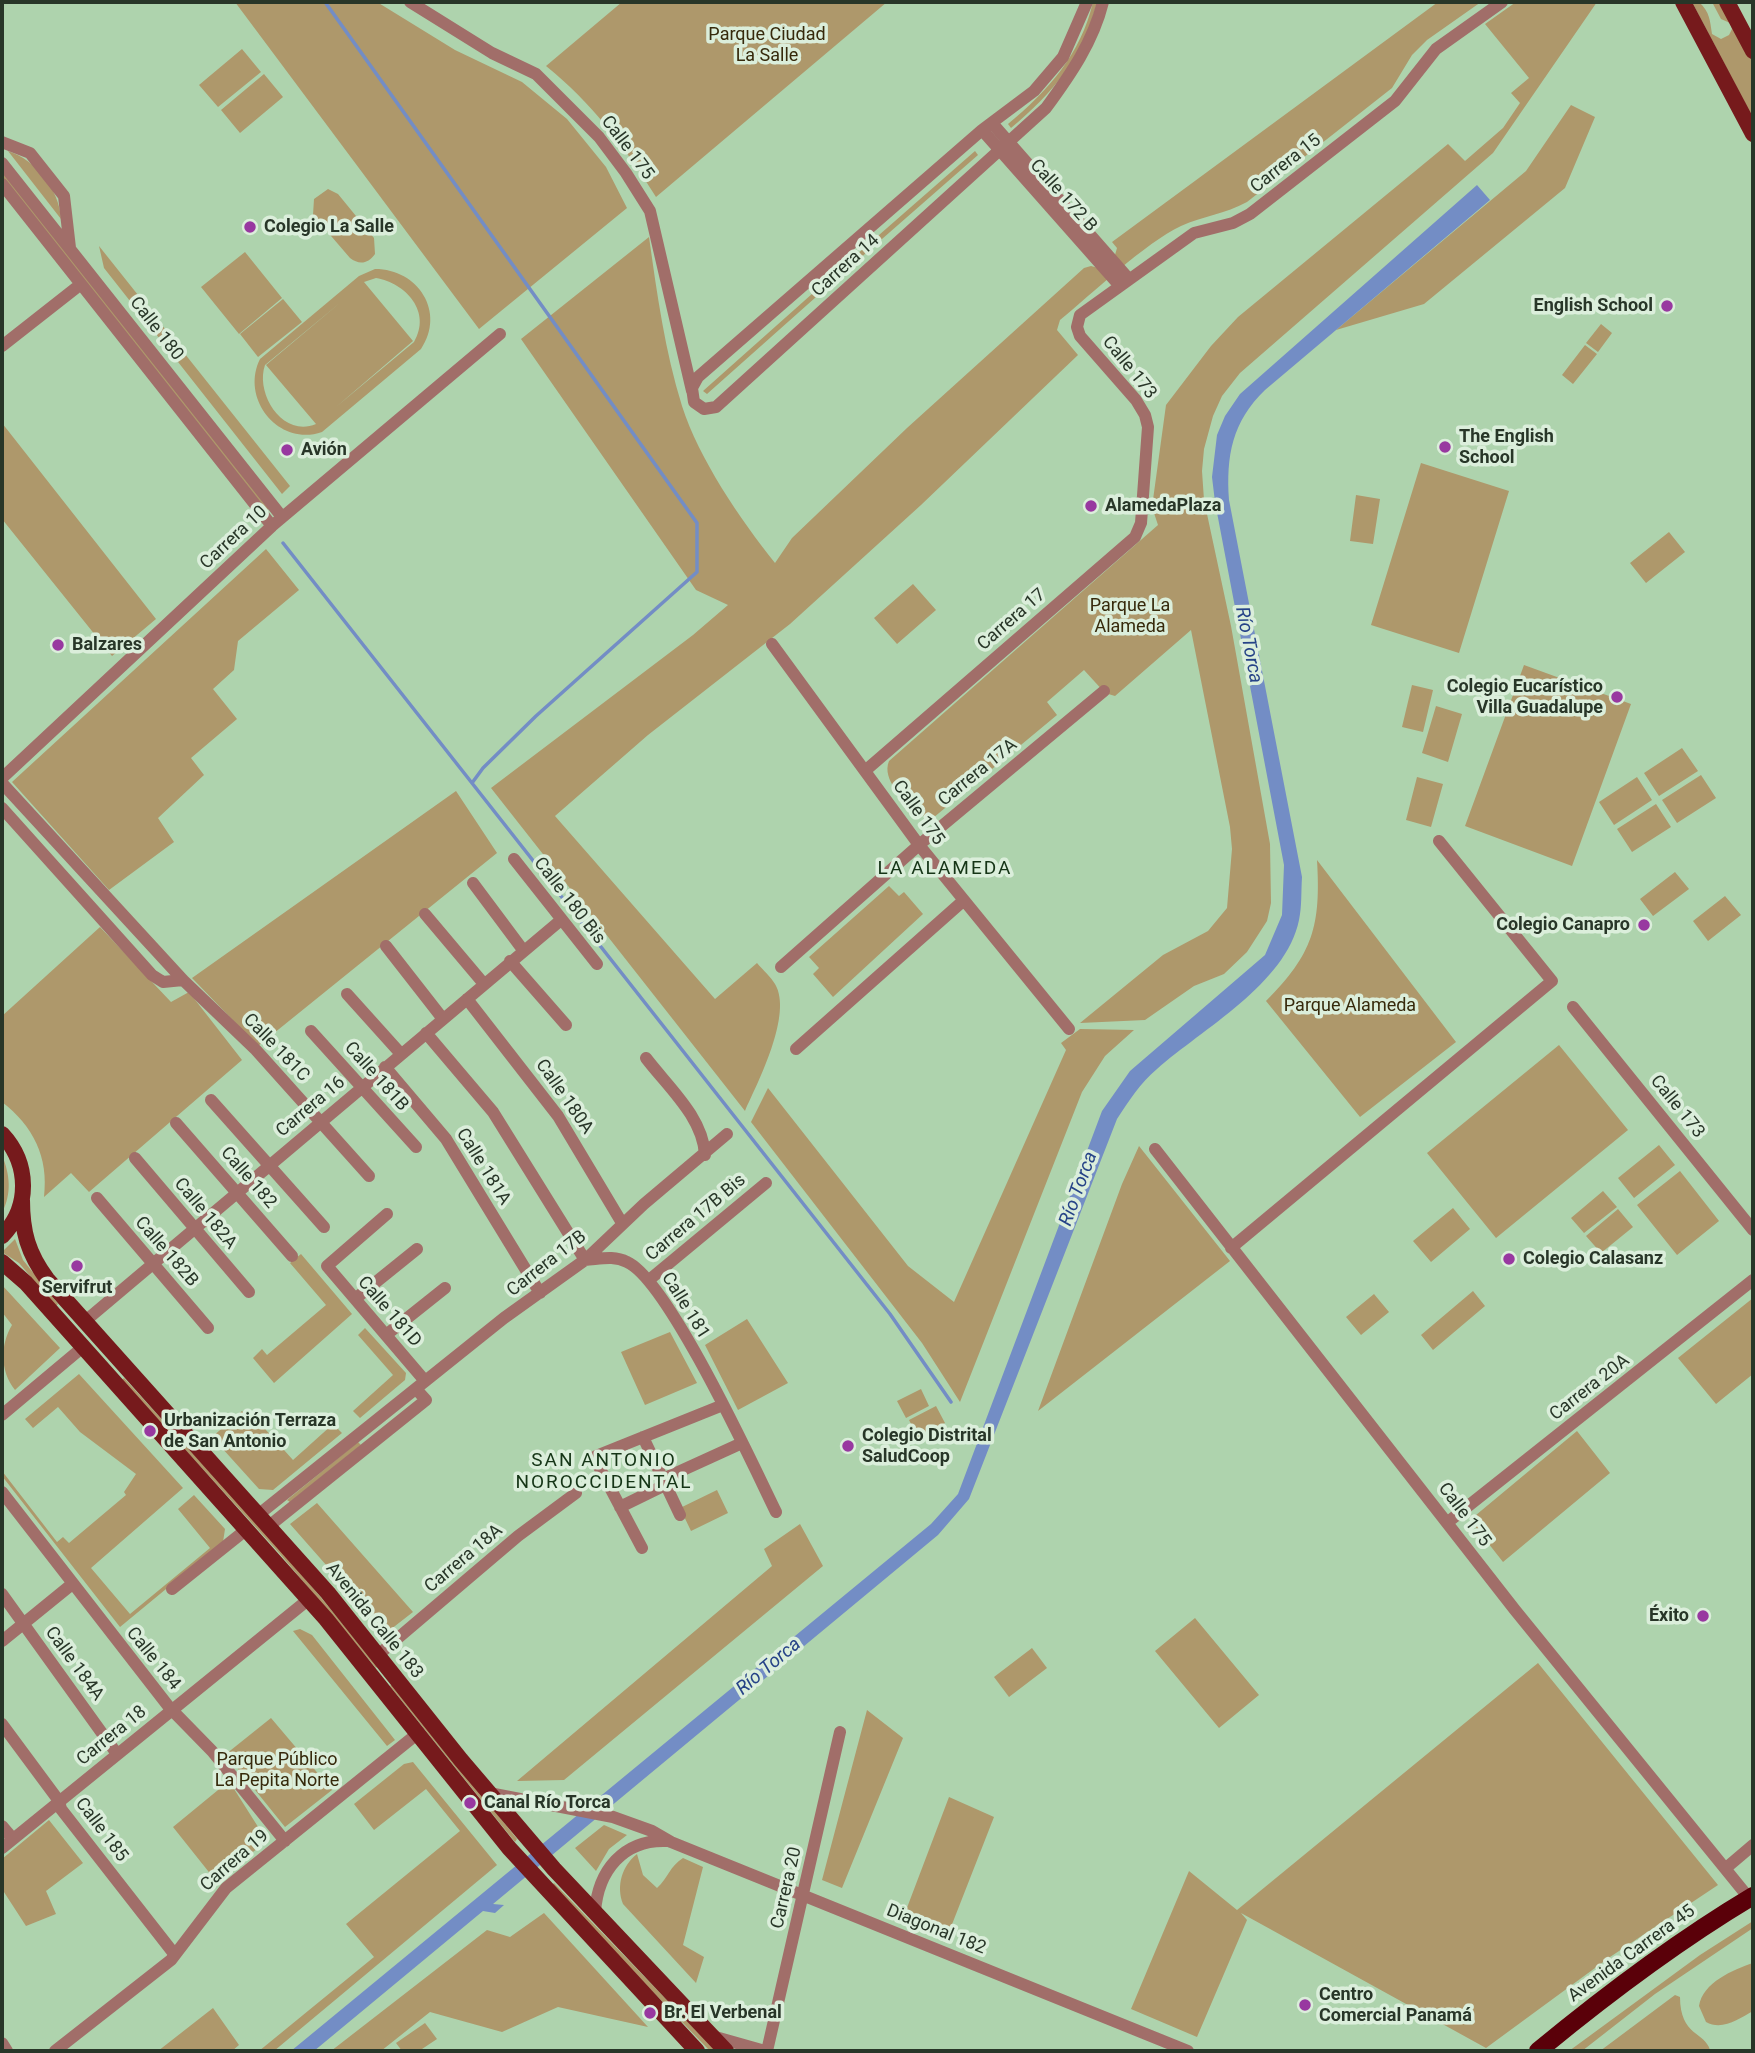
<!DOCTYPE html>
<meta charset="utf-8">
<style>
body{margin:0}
#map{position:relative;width:1755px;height:2053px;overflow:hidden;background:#aed3ad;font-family:Roboto,sans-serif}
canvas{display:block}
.frame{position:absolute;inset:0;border:4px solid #283628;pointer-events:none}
</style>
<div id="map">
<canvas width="1755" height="2053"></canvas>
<div class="frame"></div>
</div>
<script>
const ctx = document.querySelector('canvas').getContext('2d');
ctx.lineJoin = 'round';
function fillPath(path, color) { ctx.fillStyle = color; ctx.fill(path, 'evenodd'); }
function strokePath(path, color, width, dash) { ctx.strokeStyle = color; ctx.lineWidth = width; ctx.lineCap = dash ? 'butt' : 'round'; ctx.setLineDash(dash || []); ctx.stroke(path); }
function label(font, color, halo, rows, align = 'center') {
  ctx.font = font + ' Roboto,sans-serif'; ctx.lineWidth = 7; ctx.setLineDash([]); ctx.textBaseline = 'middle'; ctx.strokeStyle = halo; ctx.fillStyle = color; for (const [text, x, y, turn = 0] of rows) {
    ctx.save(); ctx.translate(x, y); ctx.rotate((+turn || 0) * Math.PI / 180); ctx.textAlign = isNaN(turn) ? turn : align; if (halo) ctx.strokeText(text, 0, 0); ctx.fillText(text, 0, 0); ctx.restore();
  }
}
fillPath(new Path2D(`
 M235,2H377L455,50L522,82L567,119L606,167L627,208L479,329Z
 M622,2H887L656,197C625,147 592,103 546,66Z
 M1093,2H1097C1084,56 1053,93 1011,128L1008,124C1048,91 1081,54 1093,2Z
 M1438,2H1481L1427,40L1412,55L1392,88L1247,202C1225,214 1203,216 1181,226C1145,243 1093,293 1060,320L1057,330L1078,355L921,505L790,624L648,735L555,816L715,999L757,963C763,970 771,977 775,984C793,1014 758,1082 745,1111L491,788L693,635L728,605L696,590L521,339L649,237C657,294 665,351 682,406C699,459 740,519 775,563L792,538L907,428L1084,268L1091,266L1102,269L1115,255L1117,248L1112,242Z
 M1516,2H1597L1493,153L1240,373L1222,396L1213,416L1204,449L1202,471L1204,500L1231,626L1270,844L1271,903L1267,921L1247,952L1224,974L1194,986L1145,1020L1080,1023L1163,955L1208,931L1227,908L1232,849L1230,827L1191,630L1115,696L1105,693L1084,670L1047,702L1057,715L933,818L916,814C905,800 881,780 889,761L1158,525L1152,507L1166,405L1211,346L1238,317L1448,144L1465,161L1503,128L1520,103L1511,93L1529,78L1485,24Z
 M1692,2H1699C1710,12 1710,21 1712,34L1721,39L1729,35L1732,29L1730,23L1721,19L1712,2H1720L1753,62V118Z
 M242,49L261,72L218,107L199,85Z
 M264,74L283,97L240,133L221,110Z
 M1571,105L1595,117L1565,188L1424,304L1336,330L1526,171Z
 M8,151C36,160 59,189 61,219Z
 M975,151L978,155L842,274L839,270Z
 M2,170L269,508L266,511L2,177Z
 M328,189L338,194L374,238L375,254C368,264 359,265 350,258L313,215L314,199Z
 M99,246L290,486L282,494L104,268Z
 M245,252L282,298L239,334L201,287Z
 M375,269C418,269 446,312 421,349L322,432C279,447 240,399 260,359L359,276ZM376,278C406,283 432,312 414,342L336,407L413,341L364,282ZM341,302L266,365L316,424C282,438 255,393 265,365Z
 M831,277L834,281L707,394L703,391Z
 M283,299L302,322L258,357L240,334Z
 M1601,324L1612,333L1598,352L1586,343Z
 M1585,345L1597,354L1573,384L1562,375Z
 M2,423L156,619L112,656L2,519Z
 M1421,463L1509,491L1459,653L1371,625Z
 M1356,495L1380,499L1373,544L1350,541Z
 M1669,532L1685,552L1646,583L1630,563Z
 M266,549L299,590L238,641L234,670L213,689L237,719L191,758L204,775L158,818L174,842L109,890L12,782Z
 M913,584L936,610L897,644L874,618Z
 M1524,665L1631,704L1572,866L1465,826Z
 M1412,685L1433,690L1423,732L1402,727Z
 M1436,706L1462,714L1448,762L1422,753Z
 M1682,748L1698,771L1659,796L1644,773Z
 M1701,775L1716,798L1677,823L1662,800Z
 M1417,777L1443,784L1431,827L1406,820Z
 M1637,777L1652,800L1614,825L1599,802Z
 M456,791L497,853L258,1046L192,978Z
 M1656,804L1671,827L1632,852L1617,829Z
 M1317,860L1456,1042L1360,1117L1266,1001C1313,954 1321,926 1317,860Z
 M1675,872L1689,889L1653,916L1640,899Z
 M889,886L899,896L904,892L923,914L833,997L813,974L819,968L809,957Z
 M1725,896L1741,915L1708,941L1693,921Z
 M100,927L171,1002L189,992L242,1060L89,1192L71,1173L44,1197C49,1157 33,1126 2,1102V1016Z
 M1080,1029L1134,1030L1105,1056L1082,1092L960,1402L922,1343L751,1122L768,1088L908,1266L954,1302L1066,1050L1061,1043Z
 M1559,1045L1628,1130L1496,1238L1427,1153Z
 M1659,1145L1675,1165L1634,1198L1618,1178Z
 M1139,1146L1230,1261L1038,1411L1122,1184Z
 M2,1155C10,1175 12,1193 2,1213Z
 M1680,1171L1719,1221L1677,1255L1637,1205Z
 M1603,1191L1617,1207L1584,1233L1571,1218Z
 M1453,1208L1470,1229L1431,1262L1413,1241Z
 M1618,1209L1633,1227L1601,1253L1586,1236Z
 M15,1239L23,1260L58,1304L56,1306L19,1263L2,1252Z
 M301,1254L352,1314L274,1383L253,1358L262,1349L267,1355L326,1305L290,1263Z
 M2,1285L60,1348L15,1390C0,1371 0,1345 12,1325L2,1312Z
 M1473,1291L1485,1306L1433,1350L1421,1335Z
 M1374,1294L1389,1312L1361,1335L1346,1317Z
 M1753,1298V1374L1716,1404L1678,1358Z
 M747,1319L788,1383L738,1410L705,1345Z
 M365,1328L406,1373L405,1380L360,1418L353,1411L393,1375L358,1335Z
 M670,1332L697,1383L645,1405L621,1352Z
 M79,1374L183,1488L91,1568L130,1614L210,1548L178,1509L194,1495L225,1529L223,1542L120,1627L2,1476V1471L57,1542L63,1537L69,1543L126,1495L124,1492L136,1474L80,1432L58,1407L33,1428L25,1419Z
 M124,1378L282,1551L378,1666L376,1668L280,1554L122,1380Z
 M921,1389L929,1406L906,1418L897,1401Z
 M936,1406L945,1423L918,1437L909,1420Z
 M242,1411L253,1423L257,1420L293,1460L333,1424L342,1433L273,1490L259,1489L212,1437Z
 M1577,1431L1610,1473L1503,1562L1470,1520Z
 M358,1442L361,1445L290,1502L287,1500Z
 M717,1490L728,1513L691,1531L680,1508Z
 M317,1503L413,1612L386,1633L290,1524Z
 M800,1524L823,1566L564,1780L517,1781L772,1566L764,1549Z
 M1195,1618L1259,1695L1219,1728L1155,1651Z
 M300,1629L312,1635L395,1740L387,1746L293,1631Z
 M1032,1648L1047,1668L1009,1697L994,1677Z
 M1538,1663L1718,1885L1610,1957L1486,2048L1241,1913L1247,1920L1197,2037L1131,2009L1189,1871L1237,1910Z
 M392,1684L517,1839L515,1842L390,1686Z
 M867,1710L903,1738L842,1888L822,1880Z
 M271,1718L332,1790L285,1827L226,1754Z
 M413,1762L497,1865L274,2051H259L374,1957L346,1924L460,1831L426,1789L374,1830L354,1804L404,1764Z
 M229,1781L267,1841L216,1881L173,1827Z
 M949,1797L994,1817L949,1932L905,1913Z
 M49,1820L83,1863L46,1891L56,1914L26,1926L2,1889V1859Z
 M604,1825L627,1835L609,1849L596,1871L575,1848Z
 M637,1854L643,1875L657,1888C668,1878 670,1866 683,1858L703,1867L683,1945L704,1957L696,1983L623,1904C616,1886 622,1866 637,1854Z
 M554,1883L716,2051H710L551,1886Z
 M544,1913L648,2027L558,2007L502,2032L430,2012L381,2051H331L487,1930L510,1937Z
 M1753,1921V1928L1655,1994L1582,2051H1569L1700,1955Z
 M1753,1963V2011C1739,2019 1722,2031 1706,2022L1699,2006C1703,1982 1733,1970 1753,1963Z
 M1675,1995L1680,1997C1680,2036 1705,2032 1710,2050L1600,2051Z
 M213,2008L239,2045L232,2051H158Z
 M425,2023L437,2039L419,2051H402L396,2043Z`), '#ae986b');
fillPath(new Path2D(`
 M1477,185L1490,200L1265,390C1232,422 1226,456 1229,500L1302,877C1301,892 1302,906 1299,920C1286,984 1202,1029 1157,1069C1140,1083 1129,1101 1117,1119L969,1499L938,1535L493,1904L504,1905L495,1913L483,1911L314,2051H291L931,1524L958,1494L1102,1111L1130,1071L1265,955L1282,915L1284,865L1215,502L1212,477L1217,435L1225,416L1240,394Z`), '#738dc5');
strokePath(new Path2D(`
 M325,2L697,523V572L536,716L483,768L472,783
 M283,543L890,1314L951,1402`), '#738dc5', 3.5);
strokePath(new Path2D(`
 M410,2L492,53L536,74L599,137L626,173L650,211L692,391
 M1087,2L1063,57L1034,91L982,130L698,377L692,388L694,402L704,409L716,407L1046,108C1071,74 1093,42 1103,2
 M992,123L1128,278
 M982,130L1119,285
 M2,142L30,153L64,196L70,248
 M2,163L282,517
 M2,184L272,526
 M2,346L81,284
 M772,644L919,845L1069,1029
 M866,770L1135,537L1141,523L1148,427L1145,415L1136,400L1080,336L1077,327L1080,315L1194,233L1233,223L1250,214L1395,101L1436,49L1502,2
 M2,778L272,526L500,334
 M2,783L183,980L256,1050L369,1176
 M2,808L152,975L163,982L183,980
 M514,859L597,964
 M473,883L523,950
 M425,914L484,984
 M386,946L443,1019
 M510,961L566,1025
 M781,967L919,845L1104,691
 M347,994L401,1054
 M467,999L558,1116L622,1223
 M1573,1007L1753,1230
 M311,1031L416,1147
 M426,1033L493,1112L585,1260
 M796,1049L963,901
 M646,1058C668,1087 703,1117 705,1155
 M385,1067L446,1139L540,1293
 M211,1100L324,1227
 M176,1123L292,1256
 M1155,1149L1515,1610L1749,1898
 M135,1158L249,1292
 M97,1198L208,1328
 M387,1214L327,1266L425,1381
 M1231,1248L1552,981L1439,841
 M585,1260C600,1259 614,1255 627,1262C668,1280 753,1465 776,1512
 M649,1280L766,1183
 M355,1299L417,1249
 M84,1322L561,920
 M386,1335L445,1288
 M2,1415L83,1347
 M643,1437L680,1515
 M663,1479L742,1443
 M2,1492L169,1707L212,1751L285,1841
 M620,1507L665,1485
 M258,1515L504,1318L585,1260L644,1204L727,1134
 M1448,1522L1753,1280
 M269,1526L426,1400L416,1389
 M642,1548L598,1465L596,1456L723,1405
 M172,1589L247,1529
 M2,1594L117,1754
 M2,1641L71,1585
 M378,1655L518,1536L576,1493
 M2,1724L59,1801L61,1809L175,1955
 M489,1793L613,1817L652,1831L671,1842L1188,2051
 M2,1826L13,1839
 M2,1848L309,1599
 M1726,1868L1753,1845
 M595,1912C598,1871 623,1839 667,1841
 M712,2036L765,2051
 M2,2043L7,2051
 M55,2051L171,1960L226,1888L417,1734
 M767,2051L840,1732`), '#a16e69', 12);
strokePath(new Path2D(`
 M1683,2L1753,134
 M1727,2L1753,51
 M2,1134C29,1163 31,1207 2,1236
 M22,1200C22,1232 28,1253 47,1279L328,1593L461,1760L554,1869L726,2051
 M2,1262L26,1283L326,1619L509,1848L697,2051`), '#761a1c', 16);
strokePath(new Path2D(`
 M1538,2051C1607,1994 1676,1942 1753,1896`), '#5a0009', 18);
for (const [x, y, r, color] of [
 [250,227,7,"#9838a0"],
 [1667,306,7,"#9838a0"],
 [1445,447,7,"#9838a0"],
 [287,450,7,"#9838a0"],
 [1091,506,7,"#9838a0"],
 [58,645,7,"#9838a0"],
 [1617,697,7,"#9838a0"],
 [1644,925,7,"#9838a0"],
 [1509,1259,7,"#9838a0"],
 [77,1266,7,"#9838a0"],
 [150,1431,7,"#9838a0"],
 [848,1446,7,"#9838a0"],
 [1703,1616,7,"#9838a0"],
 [470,1803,7,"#9838a0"],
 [1305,2005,7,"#9838a0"],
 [650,2013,7,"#9838a0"]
]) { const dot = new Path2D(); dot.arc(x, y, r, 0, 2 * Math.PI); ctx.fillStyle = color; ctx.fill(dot); strokePath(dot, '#dbeedb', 2.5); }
label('18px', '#36290b', '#dbeedb', [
 ["Parque Ciudad",767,35],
 ["La Salle",767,56],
 ["Parque La",1130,606],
 ["Alameda",1130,627],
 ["Parque Alameda",1350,1006],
 ["Parque Público",277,1760],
 ["La Pepita Norte",277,1781]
]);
label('18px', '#283628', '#dbeedb', [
 ["Calle 175",627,148,53],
 ["Carrera 15",1286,164,-38],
 ["Calle 172 B",1063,196,48],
 ["Carrera 14",846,266,-42],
 ["Calle 180",156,329,52],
 ["Calle 173",1129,368,51],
 ["Carrera 10",234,538,-43],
 ["Carrera 17",1012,620,-41],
 ["Carrera 17A",978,773,-39],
 ["Calle 175",918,813,54],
 ["Calle 180 Bis",569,901,52],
 ["Calle 181C",276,1048,46],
 ["Calle 181B",376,1077,48],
 ["Calle 180A",564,1097,55],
 ["Carrera 16",311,1107,-40],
 ["Calle 173",1677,1107,51],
 ["Calle 181A",483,1167,58],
 ["Calle 182",248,1178,49],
 ["Calle 182A",205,1214,50],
 ["Carrera 17B Bis",696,1218,-40],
 ["Calle 182B",166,1252,49],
 ["Carrera 17B",547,1264,-38],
 ["Calle 181",685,1306,58],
 ["Calle 181D",389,1312,49],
 ["Carrera 20A",1590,1388,-38],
 ["Calle 175",1464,1515,53],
 ["Carrera 18A",464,1559,-40],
 ["Avenida Calle 183",374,1621,51],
 ["Calle 184",153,1659,51],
 ["Calle 184A",74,1664,54],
 ["Carrera 18",112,1736,-39],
 ["Calle 185",101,1830,53],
 ["Carrera 19",235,1861,-41],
 ["Carrera 20",787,1888,-77],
 ["Diagonal 182",936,1930,22],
 ["Avenida Carrera 45",1632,1954,-36]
]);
label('bold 18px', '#283628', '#dbeedb', [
 ["Colegio La Salle",264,227],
 ["English School",1653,306,"right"],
 ["The English",1459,437],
 ["School",1459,458],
 ["Avión",301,450],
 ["AlamedaPlaza",1105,506],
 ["Balzares",72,645],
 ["Colegio Eucarístico",1603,687,"right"],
 ["Villa Guadalupe",1603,708,"right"],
 ["Colegio Canapro",1630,925,"right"],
 ["Colegio Calasanz",1523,1259],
 ["Servifrut",77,1288,"center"],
 ["Urbanización Terraza",164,1421],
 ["de San Antonio",164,1442],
 ["Colegio Distrital",862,1436],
 ["SaludCoop",862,1457],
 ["Éxito",1689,1616,"right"],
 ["Canal Río Torca",484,1803],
 ["Centro",1319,1995],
 ["Comercial Panamá",1319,2016],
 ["Br. El Verbenal",664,2013]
], 'left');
label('italic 19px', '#264387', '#dbeedb', [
 ["Río Torca",1248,645,79],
 ["Río Torca",1079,1189,-70],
 ["Río Torca",769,1667,-40]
]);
ctx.letterSpacing = '2px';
label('19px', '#153516', '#dbeedb', [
 ["LA ALAMEDA",945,869],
 ["SAN ANTONIO",604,1461],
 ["NOROCCIDENTAL",604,1483]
]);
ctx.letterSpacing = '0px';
</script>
